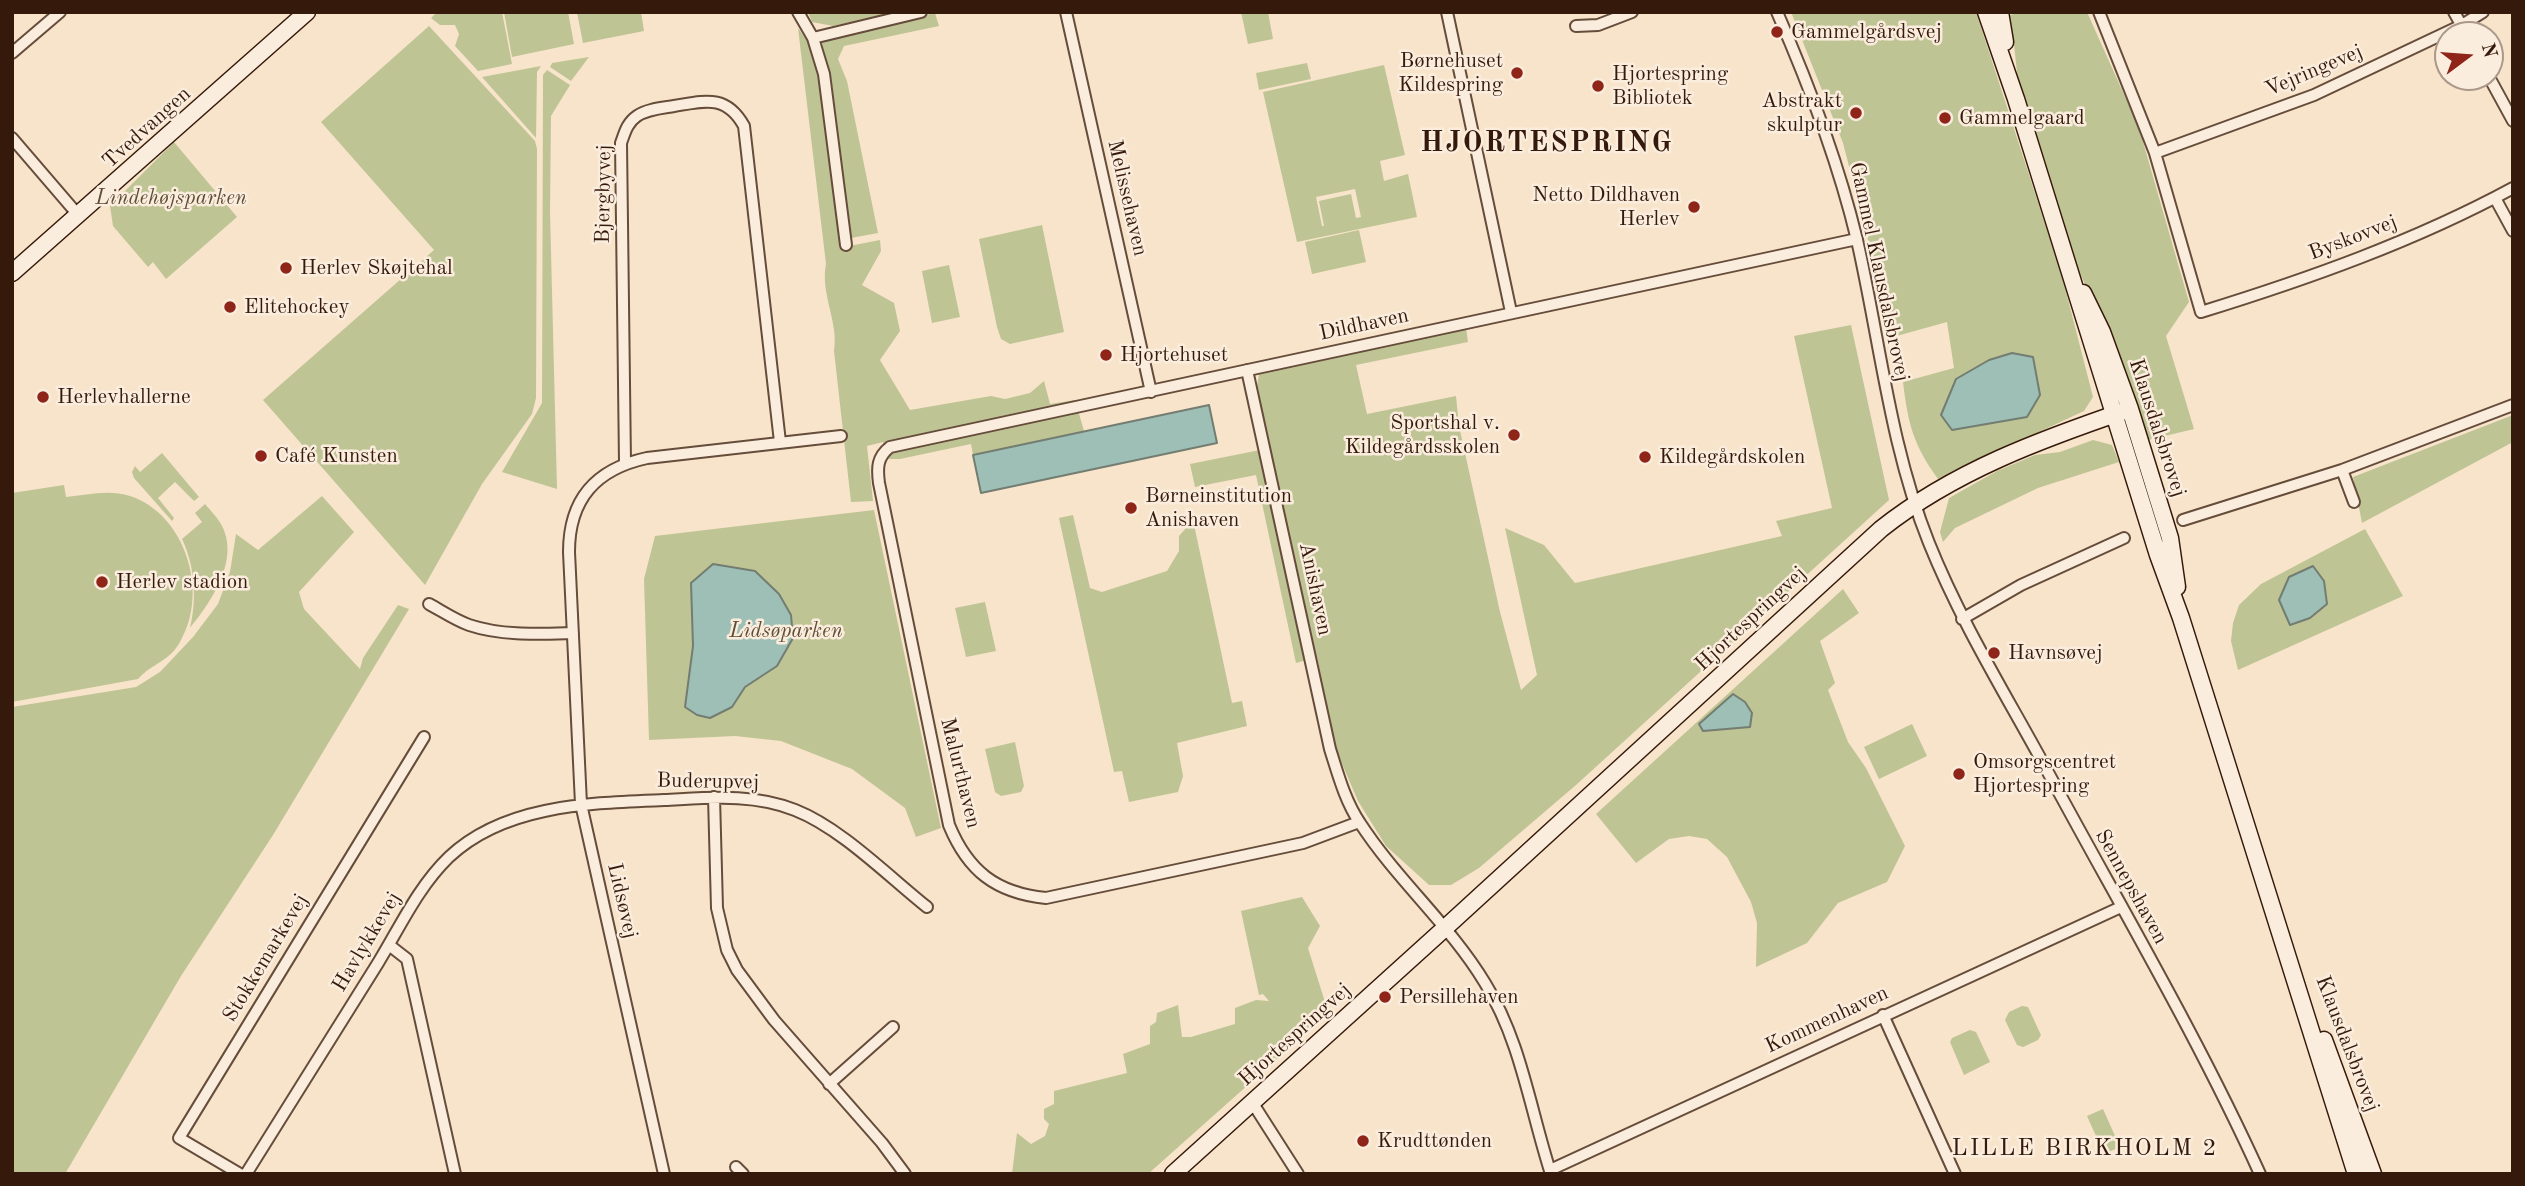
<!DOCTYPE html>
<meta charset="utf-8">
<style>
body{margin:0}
#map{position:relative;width:2525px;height:1186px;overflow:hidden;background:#f8e4ca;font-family:"Old Standard TT",serif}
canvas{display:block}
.frame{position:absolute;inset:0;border:14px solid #35190a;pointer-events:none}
.north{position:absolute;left:2434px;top:21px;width:70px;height:70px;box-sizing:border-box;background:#faeddd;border:2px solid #ab9889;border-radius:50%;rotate:74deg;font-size:19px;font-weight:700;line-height:28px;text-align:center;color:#35190a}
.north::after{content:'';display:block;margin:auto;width:24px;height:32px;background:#8f2418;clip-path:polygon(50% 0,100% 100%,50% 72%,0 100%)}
</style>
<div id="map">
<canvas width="2525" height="1186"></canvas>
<div class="frame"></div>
<div class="north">N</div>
</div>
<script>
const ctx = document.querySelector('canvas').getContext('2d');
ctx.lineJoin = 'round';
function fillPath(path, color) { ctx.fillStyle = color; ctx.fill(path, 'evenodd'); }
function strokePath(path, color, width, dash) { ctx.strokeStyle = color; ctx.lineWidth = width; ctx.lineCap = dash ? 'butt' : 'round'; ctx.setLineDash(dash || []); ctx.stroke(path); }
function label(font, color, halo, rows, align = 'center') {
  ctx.font = font + ' "Old Standard TT",serif'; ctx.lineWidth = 5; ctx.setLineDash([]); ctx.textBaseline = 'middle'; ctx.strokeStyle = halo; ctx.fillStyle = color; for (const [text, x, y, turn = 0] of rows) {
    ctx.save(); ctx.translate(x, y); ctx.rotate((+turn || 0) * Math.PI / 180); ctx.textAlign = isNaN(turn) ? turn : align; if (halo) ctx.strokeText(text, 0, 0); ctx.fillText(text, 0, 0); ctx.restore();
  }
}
fillPath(new Path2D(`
 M437,12H502L512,64L478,71L455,46L459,34L455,25H440L431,18Z
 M504,12H568L574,44L512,57Z
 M577,12H641L644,31L583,43Z
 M808,12H897L833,26L812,22Z
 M1241,12H1268L1273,39L1248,44Z
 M1791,12H1976L2062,276L2093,397L2084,411L1938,479C1913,444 1908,424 1903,382L1954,368L1947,322L1893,337L1843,143Z
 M2021,12H2087L2139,128L2189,302L2166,336L2194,429L2148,440L2108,332L2070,253L2019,90L2013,36L2007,16Z
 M935,13L939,26L844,46L838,59L847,81L878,233L851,238L831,77L821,40Z
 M429,26L535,141L537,149L536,398L532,414L482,484L425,585L263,400L434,250L321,122Z
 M798,28L808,42L820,73L844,247L880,240L881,251L862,285L894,303L900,331L880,360L910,410L991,396L1005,399L1030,393L1044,381L1050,404L1075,400L1084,431L973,455L971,444L900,459H885L883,442L867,446L873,501L851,502L834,351C839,322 820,294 826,264Z
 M589,57L571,81L550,67L552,63Z
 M1307,63L1311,79L1259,90L1256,73Z
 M1384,65L1405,155L1380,161L1384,181L1408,174L1417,217L1297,242L1263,92ZM1355,189L1361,217L1356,218L1351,194L1319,201L1324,226H1322L1316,197Z
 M541,66L537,72L536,138L482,77Z
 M547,70L570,85L551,116L550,212L557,489L502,472L542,403L543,75Z
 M174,142L237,217L166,279L153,262L148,267L113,226L110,206Z
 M1042,225L1064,332L1010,344L1001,339L997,327L979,239Z
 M1359,230L1366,262L1312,274L1305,242Z
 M949,265L960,317L932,323L922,271Z
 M1851,325L1889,500L1576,785L1479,868L1451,885H1429L1386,846L1358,801L1334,745L1317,657L1296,663L1256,475L1195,487L1190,464L1270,448L1257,386L1259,374L1466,328L1468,342L1356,365L1367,414L1456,396L1459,426L1500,612L1521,690L1537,675L1505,528L1544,545L1575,583L1782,536L1776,521L1832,508L1794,336Z
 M2513,415V442L2362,523L2353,477Z
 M2093,440L2112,445L2119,462L2038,488L1955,528L1943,542L1940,532L1949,498L1997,471L2035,455L2060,452Z
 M162,453L199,497L194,501L175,482L158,498L174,518L172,521L134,478L132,472L135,466L140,472Z
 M64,485L66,497C87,495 108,489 130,496C185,514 209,591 181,640C170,662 152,663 138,679L12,702V493Z
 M322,496L354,532L299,592L304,609L360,669L363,658L398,605L409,609L273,835L181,976L65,1174H12V707L136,687L160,672L193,637L218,604L230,572L236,534L258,550Z
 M205,504C211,511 218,518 222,526C240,561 210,603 190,628C197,599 195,566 182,539L202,522L195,513Z
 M874,510L941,828L916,837L905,808L852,769L781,741L735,736L649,740L644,579L655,536Z
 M1073,515L1090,588L1102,592L1167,571L1179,551V536L1193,520L1232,703L1242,701L1247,726L1177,743L1183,776L1178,792L1129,802L1122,771L1114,772L1059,518Z
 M2365,529L2403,596L2238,670L2231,641L2233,623L2239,605L2261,584Z
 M1843,589L1859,613L1820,641L1835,683L1828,690L1848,742L1866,768L1905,846L1887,882L1838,903L1807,943L1756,967L1757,923L1751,902L1727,857L1707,839L1689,836L1669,839L1636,863L1596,814Z
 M985,602L996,651L966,657L955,608Z
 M1912,724L1927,756L1879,779L1864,747Z
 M1015,742L1024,786L1021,792L1001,796L995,792L985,749Z
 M1302,897L1320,926L1308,948L1325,1002L1322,1019L1148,1174H1012L1017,1133L1031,1144L1045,1136L1049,1124L1044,1119V1109L1054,1104V1091L1127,1073L1123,1054L1150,1044V1026L1156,1022L1157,1013L1178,1005L1182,1037H1191L1235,1024V1008L1256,1000L1269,1001L1263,994L1259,995L1241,911Z
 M2022,1006L2028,1007L2041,1035L2038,1040L2023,1047L2017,1045L2005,1020L2009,1012Z
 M1970,1030L1976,1032L1990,1062L1964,1075L1950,1042L1952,1038Z
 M2103,1109L2120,1147L2104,1154L2087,1116Z`), '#bfc495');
const water = new Path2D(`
 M2012,353L2033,357L2040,395L2027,417L1952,430L1941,415L1956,379L1989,360Z
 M1209,405L1217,443L981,493L973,455Z
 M713,564L755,571L779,594L791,615L793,638L777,666L745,687L732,707L710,718L697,715L685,707L693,646L691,583Z
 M2313,566L2324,581L2327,604L2310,618L2290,625L2279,600L2289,577Z
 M1733,694L1745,702L1752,713L1750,727L1703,731L1699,724Z`);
fillPath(water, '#9dbfb6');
strokePath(water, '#737d71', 2);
const street = new Path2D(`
 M798,12L813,38L824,74L846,245
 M1066,12L1151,392
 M1447,12L1511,312
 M1777,12C1810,87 1838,161 1857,240C1880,341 1890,446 1929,543C1960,620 2003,690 2043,763C2116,899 2196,1033 2260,1174
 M2099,12L2155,153L2201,312C2308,279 2415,241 2513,188
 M2454,12L2467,35
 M1576,26L1598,25L1632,12
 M813,38L921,12
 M12,53L60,12
 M2489,77L2513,121
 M12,138L79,216
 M2155,153L2314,95L2462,25L2483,12
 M2495,198L2513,231
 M1247,370L1330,749C1338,774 1345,801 1360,823C1397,880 1450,925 1485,983C1521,1041 1530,1109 1551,1174
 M625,463L621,143C625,132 627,123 637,116C647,109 662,108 674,106C705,101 726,94 744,126L780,442
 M2342,470L2354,502
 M2183,520L2342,470L2513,405
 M429,604C442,611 455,620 469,625C502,636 538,634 573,633
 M1962,619L2021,585L2124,538
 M714,797L717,908L727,950L737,970L774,1020L882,1143L905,1174
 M1359,822L1303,843L1046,898C996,893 968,871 949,825L879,483C877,468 877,457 890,447L1857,239
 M389,945L407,959L455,1174
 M1883,1015L1955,1174
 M829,1084L893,1027
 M1252,1102L1298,1174
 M736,1167L743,1174
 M1550,1170L2121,907
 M240,1174L179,1138L424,737
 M246,1174C290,1104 334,1033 378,963C400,927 418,887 449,857C505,804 592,803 664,800C708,798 753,793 795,810C841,828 888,876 927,907
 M664,1174L581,804L569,552C569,499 596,469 647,458L841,436`);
const secondary = new Path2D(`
 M1986,12L2016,99L2158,555L2181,618L2356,1174
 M2000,12L2005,42
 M12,273L307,12
 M2083,293L2102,332L2130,409L2170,538L2177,587
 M2324,1040L2373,1174
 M1173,1174L1445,928L1881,529C1954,471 2042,439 2130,409`);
strokePath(street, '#664c3a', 14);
strokePath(secondary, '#35190a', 19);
strokePath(street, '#faeddd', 10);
strokePath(secondary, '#faeddd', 16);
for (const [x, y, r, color] of [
 [1777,32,7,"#8f2418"],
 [1517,73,7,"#8f2418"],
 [1598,86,7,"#8f2418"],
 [1856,113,7,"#8f2418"],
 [1945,118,7,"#8f2418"],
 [1694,207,7,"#8f2418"],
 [286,268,7,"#8f2418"],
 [230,307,7,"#8f2418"],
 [1106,355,7,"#8f2418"],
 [43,397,7,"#8f2418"],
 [1514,435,7,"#8f2418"],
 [261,456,7,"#8f2418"],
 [1645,457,7,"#8f2418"],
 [1131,508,7,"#8f2418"],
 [102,582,7,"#8f2418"],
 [1994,653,7,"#8f2418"],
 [1959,774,7,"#8f2418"],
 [1385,997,7,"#8f2418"],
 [1363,1141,7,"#8f2418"]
]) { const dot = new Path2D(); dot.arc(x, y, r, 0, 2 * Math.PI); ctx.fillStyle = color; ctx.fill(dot); strokePath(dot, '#faeddd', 2.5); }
label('21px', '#35190a', '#faeddd', [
 ["Gammelgårdsvej",1791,32],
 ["Børnehuset",1503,61,"right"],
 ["Kildespring",1503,85,"right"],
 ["Hjortespring",1612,74],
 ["Bibliotek",1612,98],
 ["Abstrakt",1842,101,"right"],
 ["skulptur",1842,125,"right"],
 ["Gammelgaard",1959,118],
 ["Netto Dildhaven",1680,195,"right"],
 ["Herlev",1680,219,"right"],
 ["Herlev Skøjtehal",300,268],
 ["Elitehockey",244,307],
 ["Hjortehuset",1120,355],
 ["Herlevhallerne",57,397],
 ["Sportshal v.",1500,423,"right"],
 ["Kildegårdsskolen",1500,447,"right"],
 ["Café Kunsten",275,456],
 ["Kildegårdskolen",1659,457],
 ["Børneinstitution",1145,496],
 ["Anishaven",1145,520],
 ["Herlev stadion",116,582],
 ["Havnsøvej",2008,653],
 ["Omsorgscentret",1973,762],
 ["Hjortespring",1973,786],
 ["Persillehaven",1399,997],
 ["Krudttønden",1377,1141]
], 'left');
label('21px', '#35190a', '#faeddd', [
 ["Vejringevej",2314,71,-23],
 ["Tvedvangen",147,128,-42],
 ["Bjergbyvej",604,194,-89],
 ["Melissehaven",1127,198,77],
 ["Byskovvej",2353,238,-21],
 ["Gammel Klausdalsbrovej",1879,272,78],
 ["Dildhaven",1364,325,-12],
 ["Klausdalsbrovej",2157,428,72],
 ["Anishaven",1315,589,78],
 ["Hjortespringvej",1751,619,-43],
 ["Malurthaven",960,773,76],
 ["Buderupvej",708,782,1],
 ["Sennepshaven",2131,887,61],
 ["Lidsøvej",622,901,77],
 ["Havlykkevej",367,942,-59],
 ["Stokkemarkevej",266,958,-59],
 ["Kommenhaven",1827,1020,-25],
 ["Hjortespringvej",1295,1035,-42],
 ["Klausdalsbrovej",2347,1044,69]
]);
label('italic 21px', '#5e4c34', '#faeddd', [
 ["Lindehøjsparken",171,198],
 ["Lidsøparken",786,631]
]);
ctx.letterSpacing = '2px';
label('24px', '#35190a', '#faeddd', [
 ["LILLE BIRKHOLM 2",2085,1149]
]);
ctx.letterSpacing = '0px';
ctx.letterSpacing = '2px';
label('bold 28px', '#35190a', '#faeddd', [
 ["HJORTESPRING",1547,144]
]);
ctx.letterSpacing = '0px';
</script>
